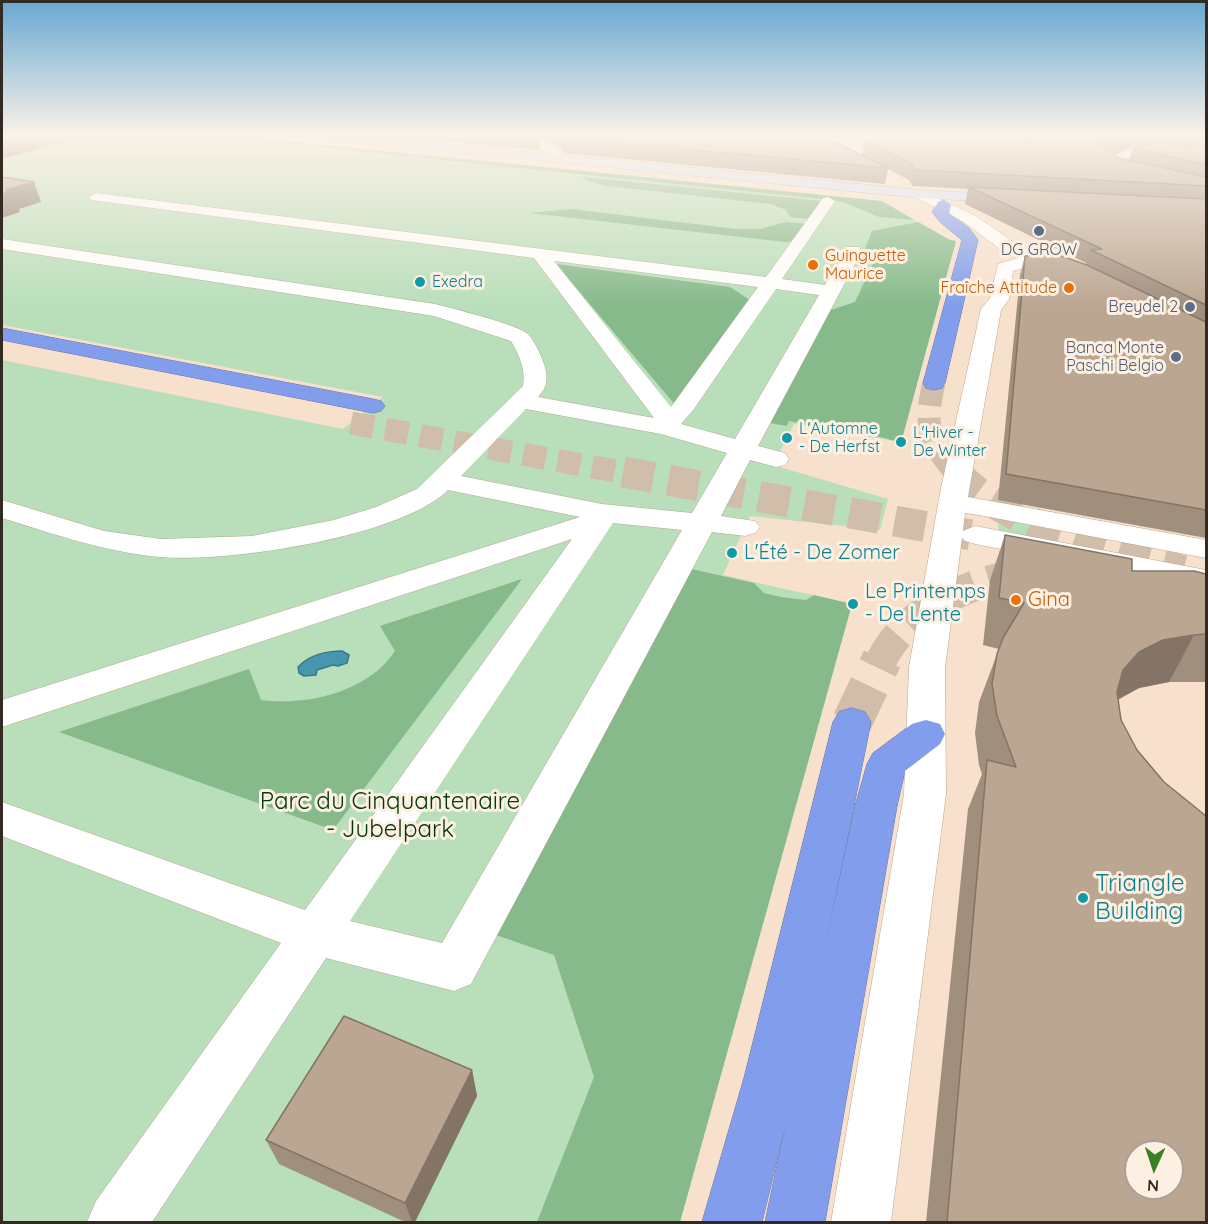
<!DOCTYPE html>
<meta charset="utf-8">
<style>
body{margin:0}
#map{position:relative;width:1208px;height:1224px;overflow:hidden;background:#f7e1cc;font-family:Quicksand,sans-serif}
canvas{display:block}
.frame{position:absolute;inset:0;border:3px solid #332b23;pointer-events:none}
.north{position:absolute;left:1124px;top:1140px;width:60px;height:60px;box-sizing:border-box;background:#fdf0e3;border:2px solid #aca196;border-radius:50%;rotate:183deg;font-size:16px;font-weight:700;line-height:24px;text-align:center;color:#332b23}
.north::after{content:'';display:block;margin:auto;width:21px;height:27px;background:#3c8023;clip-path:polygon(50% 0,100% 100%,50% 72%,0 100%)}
</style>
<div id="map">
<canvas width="1208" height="1224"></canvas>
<div class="frame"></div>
<div class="north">N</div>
</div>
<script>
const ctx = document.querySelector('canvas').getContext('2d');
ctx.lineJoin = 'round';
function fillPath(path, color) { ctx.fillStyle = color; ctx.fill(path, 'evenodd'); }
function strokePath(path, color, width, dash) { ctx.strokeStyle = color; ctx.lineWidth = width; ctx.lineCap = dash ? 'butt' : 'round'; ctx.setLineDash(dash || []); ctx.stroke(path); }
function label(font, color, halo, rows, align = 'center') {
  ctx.font = font + ' Quicksand,sans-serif'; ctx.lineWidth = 6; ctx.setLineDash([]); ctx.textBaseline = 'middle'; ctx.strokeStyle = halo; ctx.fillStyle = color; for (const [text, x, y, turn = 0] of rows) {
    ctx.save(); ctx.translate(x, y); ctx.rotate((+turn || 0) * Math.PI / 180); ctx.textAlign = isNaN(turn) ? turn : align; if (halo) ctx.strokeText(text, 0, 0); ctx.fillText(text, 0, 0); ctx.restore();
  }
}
fillPath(new Path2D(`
 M2,136H234L882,201L950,240L956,241L901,442L794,424L773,465L888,499L880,530L750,516L723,575L852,604L680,1222H2V360L343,429L383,397L2,325Z
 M999,519L1034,525V540L998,533Z`), '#b8dfba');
fillPath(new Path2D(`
 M210,136H234L882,201L914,220L879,217L843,202L831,200Z
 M585,177L822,201L810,219L790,217L786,210L771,204L606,186L582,179Z
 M572,209L736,229H760L785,222L807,224L793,241L785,242L529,213Z
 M918,222L950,240L956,241L902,439L896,438L895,441L873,435L872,437L798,425L799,423L789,421L787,426L764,422L825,312L855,302L877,255L865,249L872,231Z
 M556,264L730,287L753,302L677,407Z
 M687,568L754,583L764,593L781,597L806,600L814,595L852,604L680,1222H537L594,1077L554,955L487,932Z
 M522,579L333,830L59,732L249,669L261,700C307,706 368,692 395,651L380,626Z`), '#86ba8a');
const water = new Path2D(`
 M342,651L349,655L347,663L338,666L333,665L317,670L316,675L304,676L299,673L298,667C309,655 327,651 342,651Z`);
fillPath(water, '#4597b0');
strokePath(water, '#407786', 1.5);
strokePath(new Path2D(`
 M934,383C924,424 928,442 957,474
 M351,423L632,474`), '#d0bdaa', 23, [23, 12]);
strokePath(new Path2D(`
 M623,472L978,536
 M955,472C1004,526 1115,551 1183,571
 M881,661C907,607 977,578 1034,572`), '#d0bdaa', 31, [31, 15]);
strokePath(new Path2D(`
 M852,722L882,659`), '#d0bdaa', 40, [40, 20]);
const street = new Path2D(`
 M520,136H535L561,151L553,160H543L542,157L547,152Z
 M877,136H906L923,145L917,149L838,155L832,151L834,148L901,142L823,147L817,143L823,139Z
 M1138,144L1173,149L1179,153C1170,161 1155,152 1143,153C1130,153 1117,175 1100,160L1107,156H1118Z
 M920,190L976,216L1016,244L1048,259L1051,263L1048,267C1037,270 1025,267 1013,271L1009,299L1001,310L968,497L1206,540V558L979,515L965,513L963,531L975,526L1206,570V589L975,544L965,541L962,538L945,667L946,794L891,1222H831L904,794L909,667L941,488L981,309L990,298L998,264L1018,258L1004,252L964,222L915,197L913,194Z
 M96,193L766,277L823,198L828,197L835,201L782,279L825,285L847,247H859L862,251L758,446L785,453L789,459L785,465L776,467L750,460L721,516L755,521L760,527L755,533L745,536L712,532L471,984L454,991L326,958L152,1222H87L96,1201L281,943L2,836V802L305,910L572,539L2,727V700L580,517L448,490C401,537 227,563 160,557C105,552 54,534 2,518V500L104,531L161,539L252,536L334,520L376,507L417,489L523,386C526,369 519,355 511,341L434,316L2,249V239L435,304C451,308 519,325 528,334C535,342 542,357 545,367C548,379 547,388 538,397L654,418L534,258L91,200L89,197ZM554,261L758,287L671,407ZM776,289L819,295L735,439L681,424L694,409ZM526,409L661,434L727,453L692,513L602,504L461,476ZM613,523L682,530L442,943L350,921Z`);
const secondary = new Path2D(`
 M325,136H367L920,190L1010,195L1017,199L1010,203L920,198L331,140Z`);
const highway = new Path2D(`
 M943,200L951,205L949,213L969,228L978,240L945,383L942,388L934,390L926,388L923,383L962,240L941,223L932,212L938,202Z
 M2,328L373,399L381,401L385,406L381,411L373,413L2,340Z
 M852,708L865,712L871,722L825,948L855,806L867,764L873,753L912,724L926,720L940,724L945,734L940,744L905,771L897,806L825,1222H765L786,1123L762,1222H702L744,1078L833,722L839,712Z`);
strokePath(street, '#baa591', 1);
strokePath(secondary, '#baa591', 1);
strokePath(highway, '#6675a6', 1);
fillPath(street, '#fff');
fillPath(secondary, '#dae2f9');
fillPath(highway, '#829dec');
fillPath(new Path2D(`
 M385,136H847L824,137L862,155L864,141L912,137L909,136H1206V538L998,500L1020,275L1025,256L1086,265V263L965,204L968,189L912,186L909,180L888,169L885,184L563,153L562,149L539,136L540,150ZM1138,142H1141L1133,148L1129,160L1118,158L1113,154H1117Z
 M1005,535L1132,571L1206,574V682H1169L1139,688L1118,700L1206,1222H926L968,809L982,774L979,765L975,733L979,702L999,649L983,645L990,580Z
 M472,1070L477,1096L415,1222H405L279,1164L266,1140Z`), '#a18f7e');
fillPath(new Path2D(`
 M13,136H84L2,159V139Z
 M1128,136H1140L1138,142L1117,154L1122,139Z
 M34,182L41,202L19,209L20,212L2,218V194L6,190Z
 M1194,635L1169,682L1139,688L1116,700L1100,718L1123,670L1139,652L1163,640Z
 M472,1070L477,1096L415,1222H412L405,1203Z`), '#837466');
const building = new Path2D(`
 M2,136H13L2,139Z
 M562,136H822L888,168L562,138Z
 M921,136H1016L1033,141L1036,136H1090L1118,158L1206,177V186L915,170L912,164L864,141Z
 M1113,136H1128L1122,139H1117Z
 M1197,136H1206V165L1133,148L1145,140L1191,146L1200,141Z
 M2,177L34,182L6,190L12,191L2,194Z
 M969,187L1206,199V305L1091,250L1102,249Z
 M1053,253L1087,265L1206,322V510L1006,474L1025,256Z
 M1005,535L1132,559V571H1194L1206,574V634L1194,635L1163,640L1139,652L1123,670L1117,692L1121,720L1137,750L1164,782L1206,816V1222H947L987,760L1016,767L997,716L992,684L997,654L1003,638L1024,603L999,598ZM1136,1152H1172V1188H1136Z
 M344,1016L472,1070L405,1203L266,1140Z`);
fillPath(building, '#bba692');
strokePath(building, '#837466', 1.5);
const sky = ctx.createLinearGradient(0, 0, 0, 307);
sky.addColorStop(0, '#67a8d2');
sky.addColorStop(0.44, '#fbf2e8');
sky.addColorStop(1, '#fbf2e800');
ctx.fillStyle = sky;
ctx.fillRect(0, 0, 1208, 307);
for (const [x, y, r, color] of [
 [1039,231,6,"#5c6f8a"],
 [813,265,6,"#e8710a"],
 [420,282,6,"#0f9aa8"],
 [1069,288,6,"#e8710a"],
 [1190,307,6,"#5c6f8a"],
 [1176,357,6,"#5c6f8a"],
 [787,438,6,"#0f9aa8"],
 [901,442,6,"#0f9aa8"],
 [732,553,6,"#0f9aa8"],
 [1016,600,6,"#e8710a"],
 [853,604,6,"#0f9aa8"],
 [1083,898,6,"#0f9aa8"]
]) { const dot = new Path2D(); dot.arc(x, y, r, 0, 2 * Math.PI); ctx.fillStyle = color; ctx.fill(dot); strokePath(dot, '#fdf0e3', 2); }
label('16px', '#4e5e75', '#fdf0e3', [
 ["DG GROW",1039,250,"center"],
 ["Breydel 2",1178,307],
 ["Banca Monte",1164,348],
 ["Paschi Belgio",1164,366]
], 'right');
label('16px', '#c56008', '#fdf0e3', [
 ["Guinguette",825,256],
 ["Maurice",825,274],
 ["Fraîche Attitude",1057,288,"right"]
], 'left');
label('16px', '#0d838f', '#fdf0e3', [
 ["Exedra",432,282],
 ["L'Automne",799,429],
 ["- De Herfst",799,447],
 ["L'Hiver -",913,433],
 ["De Winter",913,451]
], 'left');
label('20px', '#0d838f', '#fdf0e3', [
 ["L'Été - De Zomer",744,553],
 ["Le Printemps",865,592],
 ["- De Lente",865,615]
], 'left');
label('20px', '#c56008', '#fdf0e3', [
 ["Gina",1028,600]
], 'left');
label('24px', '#003a0c', '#fdf0e3', [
 ["Parc du Cinquantenaire",390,802],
 ["- Jubelpark",390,830]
]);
label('24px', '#0d838f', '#fdf0e3', [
 ["Triangle",1095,884],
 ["Building",1095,912]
], 'left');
</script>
